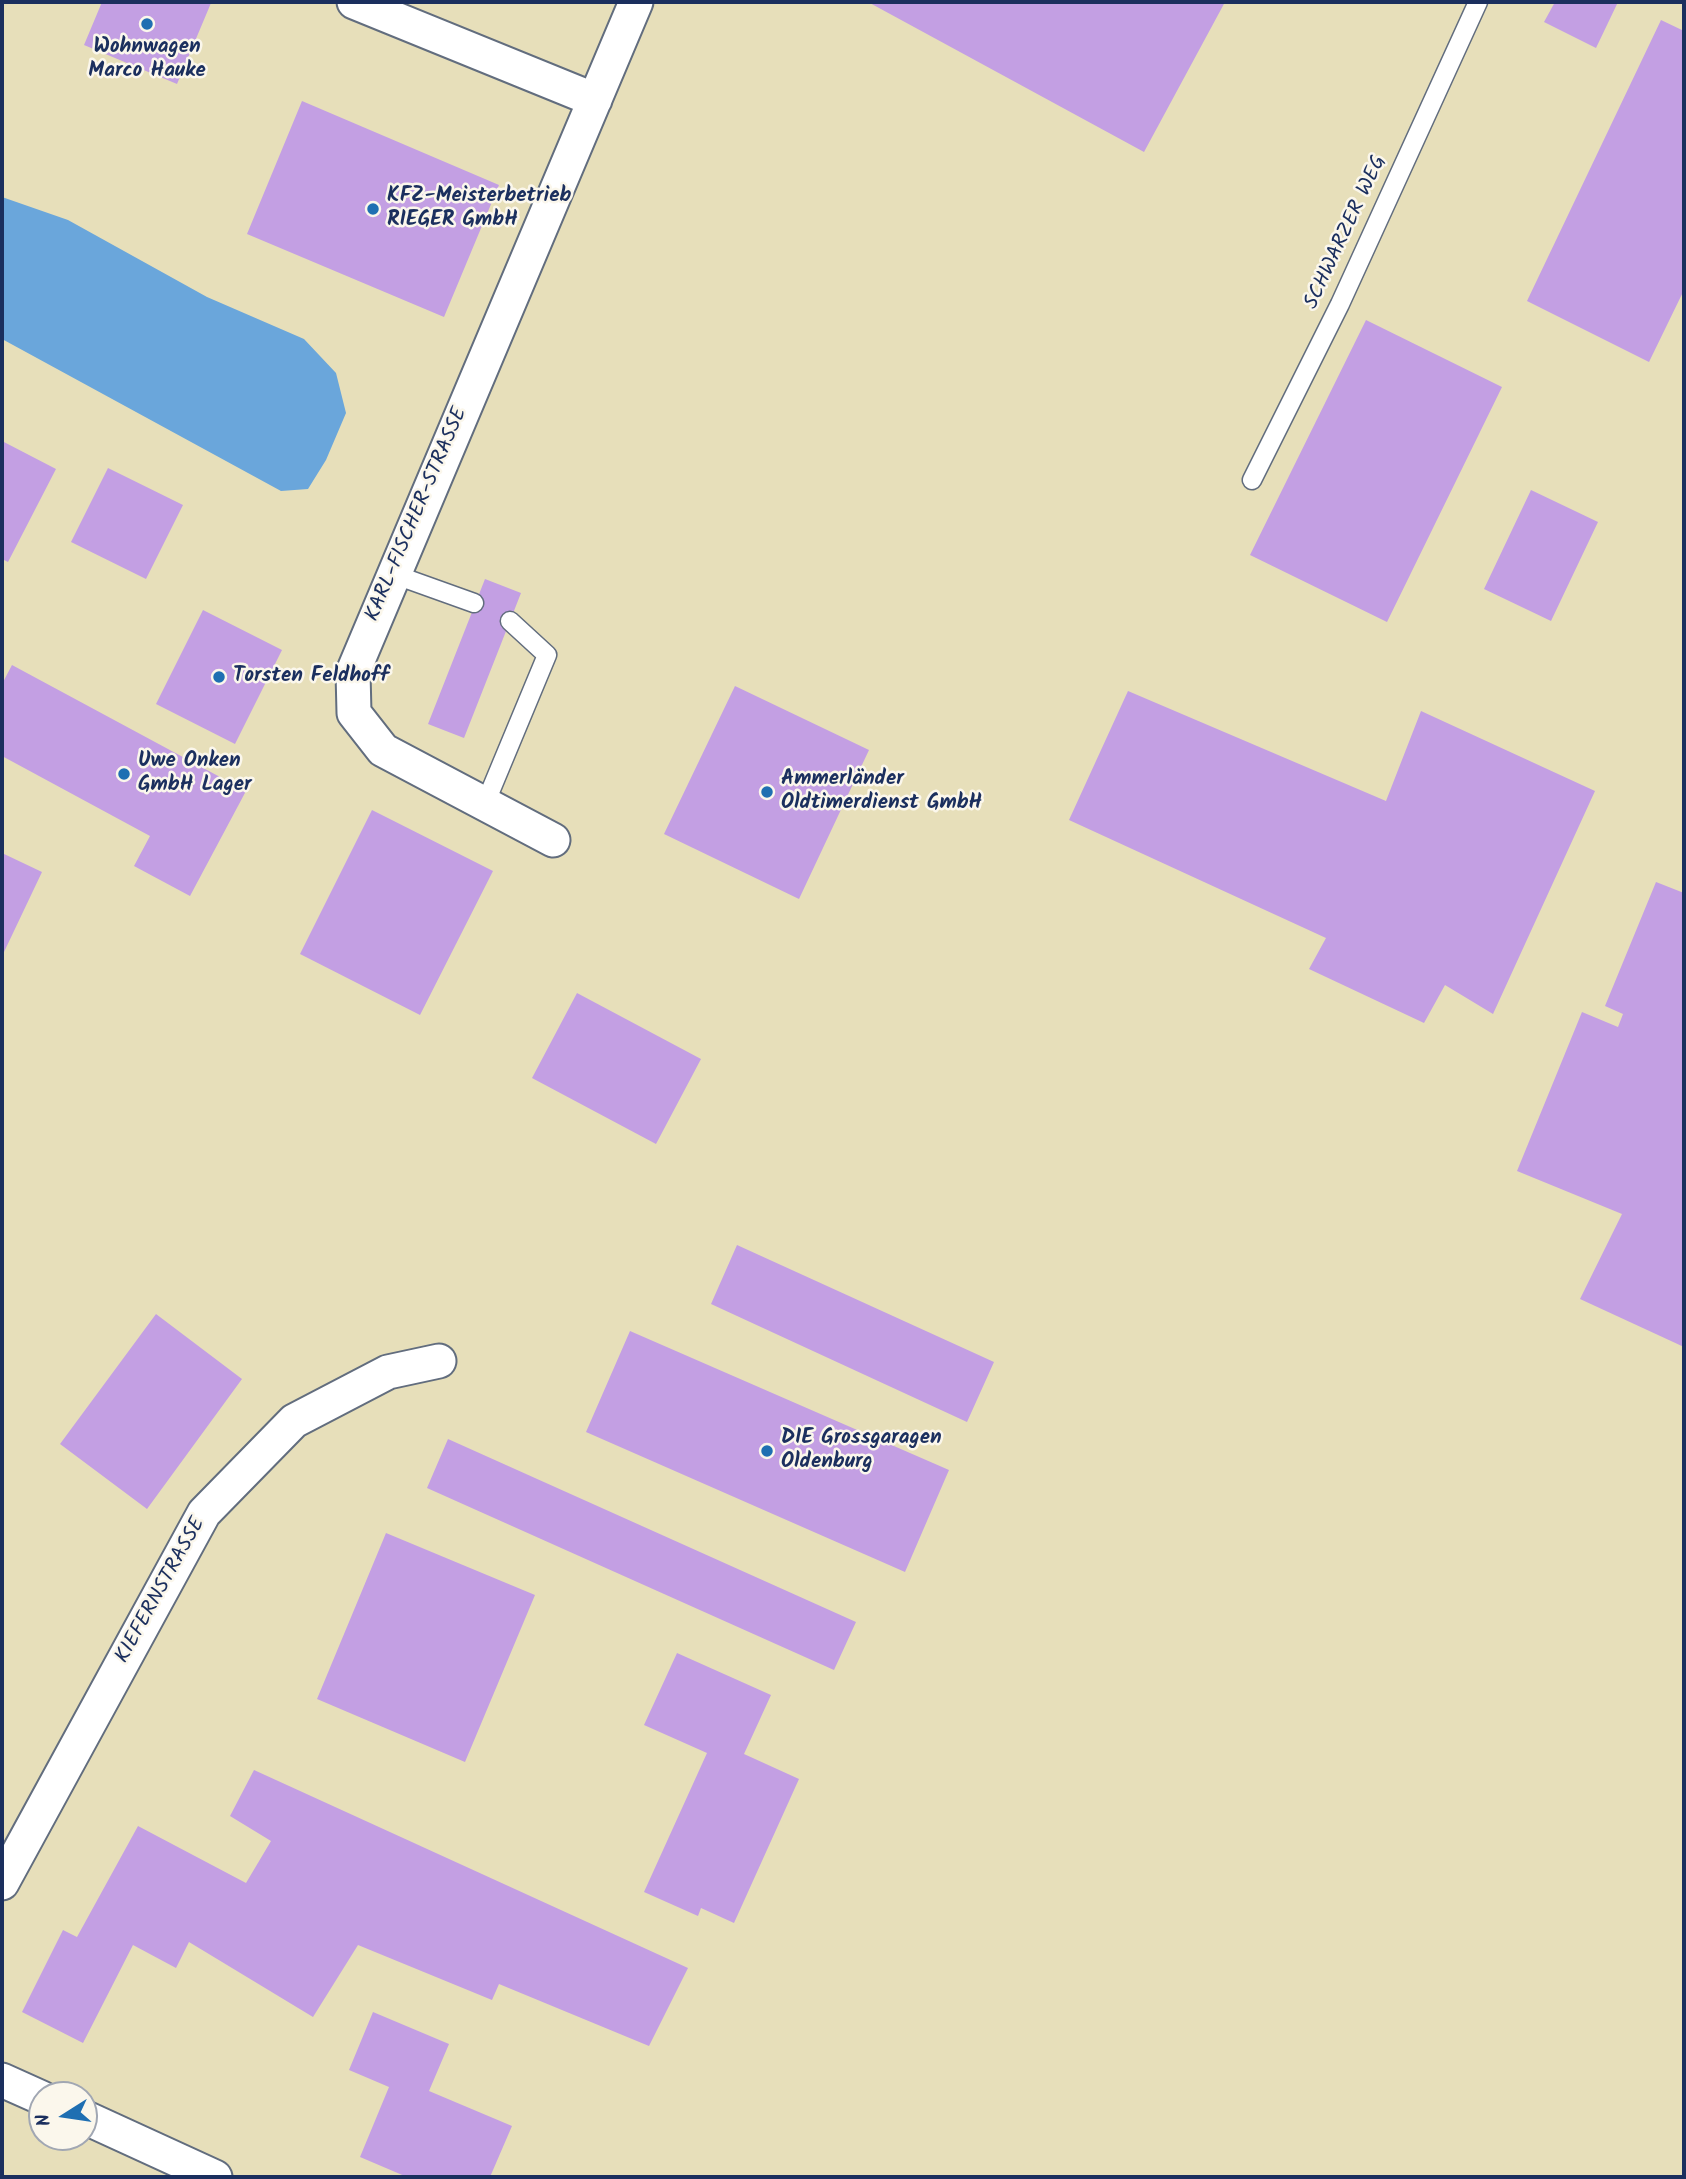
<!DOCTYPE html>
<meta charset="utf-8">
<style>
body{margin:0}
#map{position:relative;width:1686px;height:2179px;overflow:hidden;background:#e7dfba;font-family:Kalam,sans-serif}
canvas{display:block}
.frame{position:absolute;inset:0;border:4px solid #1b2f5e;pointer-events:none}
.north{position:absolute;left:28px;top:2081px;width:70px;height:70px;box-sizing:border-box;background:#fbf7ec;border:2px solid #a1a7b3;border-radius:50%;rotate:258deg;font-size:19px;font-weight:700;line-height:28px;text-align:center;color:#1b2f5e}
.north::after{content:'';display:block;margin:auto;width:24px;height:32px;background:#1f6fb2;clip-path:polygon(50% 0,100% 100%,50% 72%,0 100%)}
</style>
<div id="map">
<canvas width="1686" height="2179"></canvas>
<div class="frame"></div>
<div class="north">N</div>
</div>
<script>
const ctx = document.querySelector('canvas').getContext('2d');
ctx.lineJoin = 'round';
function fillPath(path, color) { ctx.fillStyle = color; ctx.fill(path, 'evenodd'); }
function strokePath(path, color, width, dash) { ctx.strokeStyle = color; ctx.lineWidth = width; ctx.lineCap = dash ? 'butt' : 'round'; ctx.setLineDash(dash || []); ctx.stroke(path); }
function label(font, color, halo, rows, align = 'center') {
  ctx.font = font + ' Kalam,sans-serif'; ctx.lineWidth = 5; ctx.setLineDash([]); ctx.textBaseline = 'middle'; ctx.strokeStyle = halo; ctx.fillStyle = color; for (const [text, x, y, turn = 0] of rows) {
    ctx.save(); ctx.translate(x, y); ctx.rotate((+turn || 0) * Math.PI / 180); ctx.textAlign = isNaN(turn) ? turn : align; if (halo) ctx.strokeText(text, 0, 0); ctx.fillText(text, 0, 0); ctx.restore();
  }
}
fillPath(new Path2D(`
 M2,197L68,220L207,297L304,339L336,373L346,413L326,460L308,489L281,491L2,339Z`), '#6aa6db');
fillPath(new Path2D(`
 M102,2L211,3L177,84L84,45Z
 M868,2H1225L1144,152Z
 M1555,2H1618L1596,48L1544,22Z
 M1661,20L1684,31V290L1649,362L1527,301Z
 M302,101L499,185L444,317L247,234Z
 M1366,320L1502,387L1387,622L1250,555Z
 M2,441L56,469L8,562L2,559Z
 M108,468L183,505L146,579L71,542Z
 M1531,490L1598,522L1551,621L1484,589Z
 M485,579L521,593L464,738L428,724Z
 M203,610L282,650L235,744L156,704Z
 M12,665L246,791L190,896L134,866L150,836L2,756V684Z
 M735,686L869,750L799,899L664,834Z
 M1128,691L1386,801L1421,711L1595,791L1493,1014L1445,985L1424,1023L1309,969L1326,938L1069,820Z
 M372,810L493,871L420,1015L300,954Z
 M2,853L42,872L4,952L2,951Z
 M1656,882L1684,893V1347L1580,1299L1622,1214L1517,1171L1582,1012L1618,1027L1623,1014L1605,1006Z
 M577,993L701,1059L656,1144L532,1078Z
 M737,1245L994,1362L967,1422L711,1304Z
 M156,1314L242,1379L147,1509L60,1444Z
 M630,1331L949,1470L905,1572L586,1432Z
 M448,1439L856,1622L834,1670L427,1488Z
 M386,1533L535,1595L465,1762L317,1699Z
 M677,1653L771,1695L744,1754L799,1779L734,1923L701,1908L698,1916L644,1892L707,1753L644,1725Z
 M254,1770L688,1968L649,2046L499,1984L492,2000L358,1945L313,2017L189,1942L176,1968L133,1945L83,2043L22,2012L63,1930L77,1937L138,1826L246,1883L271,1841L230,1816Z
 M373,2012L449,2044L429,2091L512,2126L490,2177H407L360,2157L389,2087L349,2070Z`), '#c39fe3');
const service = new Path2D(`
 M1252,480L1340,304L1478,2
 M393,574L474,603
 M485,804L547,655L510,621`);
const minor = new Path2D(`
 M354,2L595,100
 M553,840L383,750L354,713L353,672L636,2
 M2,1883L204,1513L294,1421L388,1372L439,1361
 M2,2080L42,2098
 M84,2117L215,2177`);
strokePath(service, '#626d7e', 21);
strokePath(minor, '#626d7e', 37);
strokePath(service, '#fff', 18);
strokePath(minor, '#fff', 33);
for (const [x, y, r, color] of [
 [147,24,7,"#1f6fb2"],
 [373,209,7,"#1f6fb2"],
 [219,677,7,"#1f6fb2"],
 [124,774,7,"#1f6fb2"],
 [767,792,7,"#1f6fb2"],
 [767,1451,7,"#1f6fb2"]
]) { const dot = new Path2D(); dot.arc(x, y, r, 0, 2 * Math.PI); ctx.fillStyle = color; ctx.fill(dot); strokePath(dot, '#fbf7ec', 2.5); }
label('bold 21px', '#1b2f5e', '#fbf7ec', [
 ["Wohnwagen",147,48,"center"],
 ["Marco Hauke",147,72,"center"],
 ["KFZ-Meisterbetrieb",387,197],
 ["RIEGER GmbH",387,221],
 ["Torsten Feldhoff",233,677],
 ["Uwe Onken",138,762],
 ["GmbH Lager",138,786],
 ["Ammerländer",781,780],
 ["Oldtimerdienst GmbH",781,804],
 ["DIE Grossgaragen",781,1439],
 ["Oldenburg",781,1463]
], 'left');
label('21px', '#1b2f5e', '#fbf7ec', [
 ["SCHWARZER WEG",1347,233,-65],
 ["KARL-FISCHER-STRASSE",418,515,-67],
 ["KIEFERNSTRASSE",162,1591,-61]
]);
</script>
